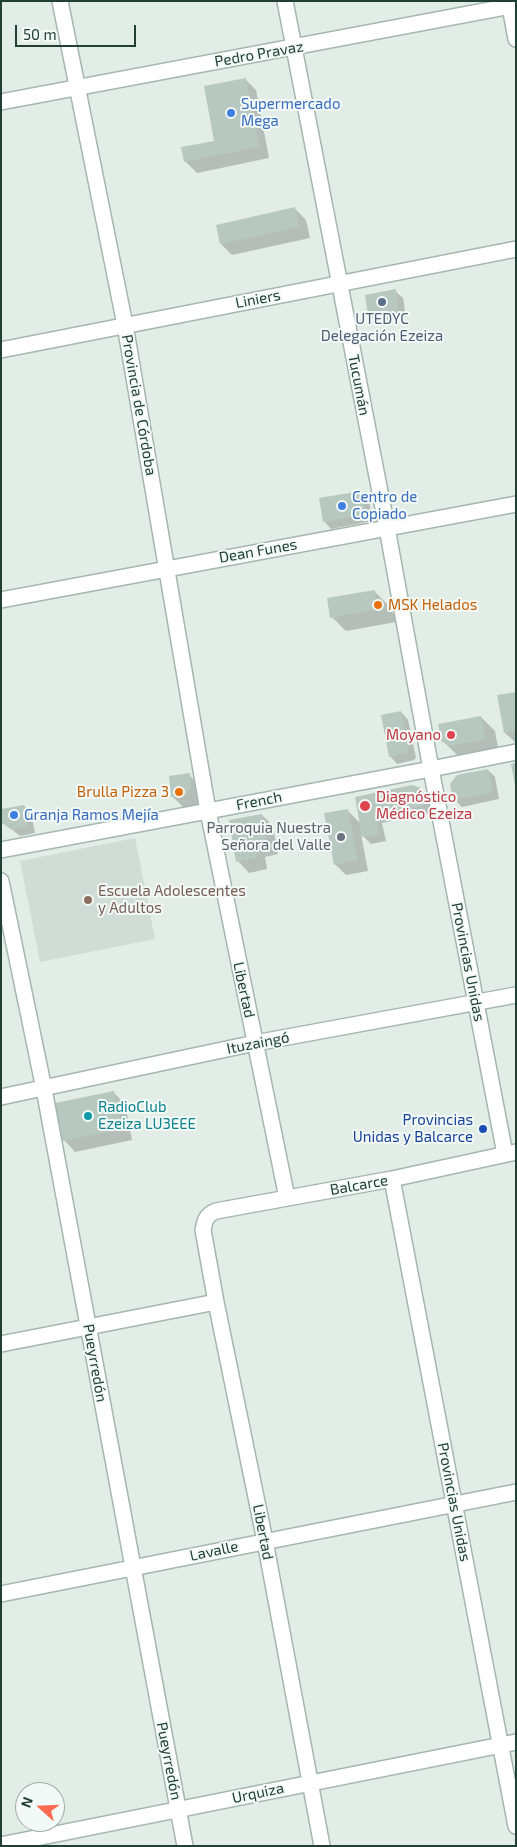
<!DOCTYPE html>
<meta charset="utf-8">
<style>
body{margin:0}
#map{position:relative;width:517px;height:1847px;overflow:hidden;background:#e2ede7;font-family:"Exo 2",sans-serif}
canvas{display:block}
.frame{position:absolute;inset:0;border:2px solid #204035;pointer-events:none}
.north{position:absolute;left:15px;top:1782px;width:50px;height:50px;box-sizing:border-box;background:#f3f9f6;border:1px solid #9fafa9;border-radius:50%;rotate:290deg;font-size:14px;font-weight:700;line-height:20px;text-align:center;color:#204035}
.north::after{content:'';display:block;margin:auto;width:18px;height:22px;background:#fe6b4f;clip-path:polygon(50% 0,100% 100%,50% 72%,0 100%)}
.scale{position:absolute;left:15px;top:25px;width:121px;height:22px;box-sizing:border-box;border:2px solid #204035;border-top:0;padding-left:6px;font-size:15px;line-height:18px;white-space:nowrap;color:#204035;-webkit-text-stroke:4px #f3f9f6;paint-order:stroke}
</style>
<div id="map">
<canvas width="517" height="1847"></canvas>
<div class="frame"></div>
<div class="north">N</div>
<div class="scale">50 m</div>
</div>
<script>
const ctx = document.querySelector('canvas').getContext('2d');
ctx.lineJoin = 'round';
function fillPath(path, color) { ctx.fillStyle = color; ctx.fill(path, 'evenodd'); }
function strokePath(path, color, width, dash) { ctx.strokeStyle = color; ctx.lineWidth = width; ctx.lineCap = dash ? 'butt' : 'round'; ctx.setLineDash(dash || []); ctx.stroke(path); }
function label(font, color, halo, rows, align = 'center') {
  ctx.font = font + ' "Exo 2",sans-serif'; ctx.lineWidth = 4; ctx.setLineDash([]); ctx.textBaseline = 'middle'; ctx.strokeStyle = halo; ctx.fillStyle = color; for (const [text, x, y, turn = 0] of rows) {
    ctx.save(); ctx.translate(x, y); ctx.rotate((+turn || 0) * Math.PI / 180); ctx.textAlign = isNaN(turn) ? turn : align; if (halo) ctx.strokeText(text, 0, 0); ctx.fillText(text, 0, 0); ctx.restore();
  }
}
fillPath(new Path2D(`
 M135,838L155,939L40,962L20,861Z`), '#d0ddd6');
fillPath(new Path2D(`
 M245,79L256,90L269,158L197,173L185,161L216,142Z
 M295,209L306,220L310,238L232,255L221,244Z
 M395,291L403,298L406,317L377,322L369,315L366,296Z
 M361,492L369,499L372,521L331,529L324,521Z
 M374,591L388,605L389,609L394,614L396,622L346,631L332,617Z
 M516,693V743L505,733Z
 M401,712L408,720L416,758L414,760L397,764L390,756Z
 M481,717L495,731L499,753L466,760L457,755L442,740Z
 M488,770L495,777L499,799L462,807L454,799Z
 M189,775L200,786L202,798L197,806L184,808L172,796Z
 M420,789L428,797L431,813L382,823L386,841L371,844L361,834L368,871L346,875L335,864L347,810L361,824Z
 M24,806L31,813L35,833L20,836L3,822L1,811Z
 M262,815L273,826L278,854L265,857L267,869L249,873L238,861Z
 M114,1093L125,1104L132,1140L75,1152L64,1140Z`), '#0003');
fillPath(new Path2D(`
 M246,78L259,147L184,162L181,147L214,141L204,86Z
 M295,207L299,227L220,244L216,225Z
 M396,289L399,310L368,315L365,295Z
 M362,491L366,514L323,522L319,498Z
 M375,590L376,599L380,598L382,608L330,618L327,598Z
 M516,692V731L504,733L497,695Z
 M401,711L409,750L407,753L389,757L381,715Z
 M481,716L486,739L451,746L441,741L438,724Z
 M516,763V785H515L511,764Z
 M488,769L493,792L453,800L450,784L457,775Z
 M190,773L191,787L186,795L171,797L169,776Z
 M412,785L421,788L424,806L376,816L379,834L362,837L355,797Z
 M24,805L28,826L12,830L2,823L1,809Z
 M348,809L358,860L334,865L324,813Z
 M262,814L267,843L255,846L257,858L236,862L229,820Z
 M114,1091L122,1129L62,1141L55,1103Z`), '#b7c8c0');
const minor = new Path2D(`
 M60,1L125,325L208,811L287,1198
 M509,1L516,39
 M1,350L516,249
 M1,600L516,504
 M431,769L505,1154
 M1,881L44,1089L185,1846
 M1,1097L255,1043L516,995
 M392,1179L516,1826
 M1,1344L216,1302
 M1,1594L516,1492
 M1,1845L516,1742
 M322,1846L265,1541L216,1302L203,1230C205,1220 206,1215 216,1211L392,1179L516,1152`);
const tertiary = new Path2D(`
 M285,1L387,528L431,769
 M1,102L516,5
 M1,850L431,769L516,752`);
strokePath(minor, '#a4b6ae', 18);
strokePath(tertiary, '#a4b6ae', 18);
strokePath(minor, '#fff', 15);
strokePath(tertiary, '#fff', 15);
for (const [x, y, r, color] of [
 [231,113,5,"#3f7fe0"],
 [382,302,5,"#5c6f8a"],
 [342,506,5,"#3f7fe0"],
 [378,605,5,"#e8710a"],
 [451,735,5,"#e0444e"],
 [179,792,5,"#e8710a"],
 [365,806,6,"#e0444e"],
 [14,815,5,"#3f7fe0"],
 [341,837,5,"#6b7280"],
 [88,900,5,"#8d6e63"],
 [88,1116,5,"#0f9aa8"],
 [483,1129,5,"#1a4fb4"]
]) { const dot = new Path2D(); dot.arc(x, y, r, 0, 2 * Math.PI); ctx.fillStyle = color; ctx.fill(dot); strokePath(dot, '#f3f9f6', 2); }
label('15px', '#204035', '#f3f9f6', [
 ["Pedro Pravaz",259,54,-10],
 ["Liniers",258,299,-11],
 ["Tucumán",359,385,79],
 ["Provincia de Córdoba",139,405,80],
 ["Dean Funes",258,551,-10],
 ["French",259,801,-11],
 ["Provincias Unidas",468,962,79],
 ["Libertad",244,990,78],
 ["Ituzaingó",258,1043,-11],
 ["Balcarce",359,1185,-10],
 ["Pueyrredón",95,1363,80],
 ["Provincias Unidas",454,1502,79],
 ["Libertad",263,1532,79],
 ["Lavalle",214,1551,-12],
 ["Pueyrredón",169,1761,79],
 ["Urquiza",258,1793,-12]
]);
label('15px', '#366cbe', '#f3f9f6', [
 ["Supermercado",241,104],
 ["Mega",241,121],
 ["Centro de",352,497],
 ["Copiado",352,514],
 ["Granja Ramos Mejía",24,815]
], 'left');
label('15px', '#4e5e75', '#f3f9f6', [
 ["UTEDYC",382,319],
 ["Delegación Ezeiza",382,336]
]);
label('15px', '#c56008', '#f3f9f6', [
 ["MSK Helados",388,605],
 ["Brulla Pizza 3",169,792,"right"]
], 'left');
label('15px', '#be3a42', '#f3f9f6', [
 ["Moyano",441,735],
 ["Diagnóstico",376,797,"left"],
 ["Médico Ezeiza",376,814,"left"]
], 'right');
label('15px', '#5b616d', '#f3f9f6', [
 ["Parroquia Nuestra",331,828],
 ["Señora del Valle",331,845]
], 'right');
label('15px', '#785e54', '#f3f9f6', [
 ["Escuela Adolescentes",98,891],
 ["y Adultos",98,908]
], 'left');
label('15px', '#0d838f', '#f3f9f6', [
 ["RadioClub",98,1107],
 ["Ezeiza LU3EEE",98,1124]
], 'left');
label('15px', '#164399', '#f3f9f6', [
 ["Provincias",473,1120],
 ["Unidas y Balcarce",473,1137]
], 'right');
</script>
